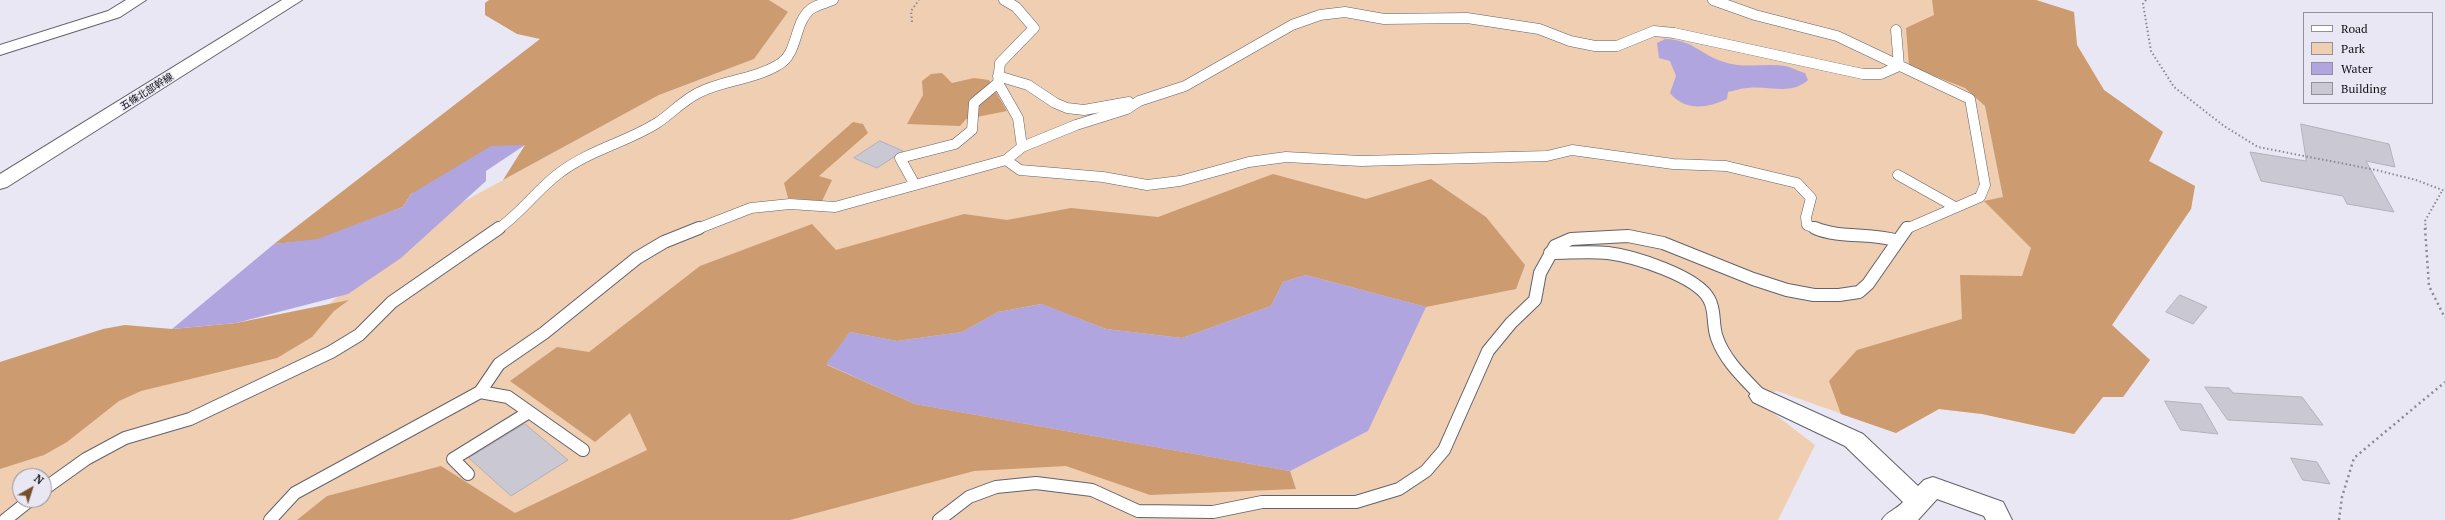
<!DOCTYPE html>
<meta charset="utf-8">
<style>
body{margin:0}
#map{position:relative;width:2445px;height:520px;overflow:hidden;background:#e9e7f3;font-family:"PT Serif",serif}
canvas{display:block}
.legend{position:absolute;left:2303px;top:12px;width:130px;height:92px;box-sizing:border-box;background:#e9e7f3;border:1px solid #929199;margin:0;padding:5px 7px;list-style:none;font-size:12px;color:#101013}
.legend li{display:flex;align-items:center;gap:8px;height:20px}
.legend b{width:20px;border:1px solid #929199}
.north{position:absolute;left:12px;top:468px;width:40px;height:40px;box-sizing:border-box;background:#e9e7f3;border:1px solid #929199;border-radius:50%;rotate:39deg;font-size:11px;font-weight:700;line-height:16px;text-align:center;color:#101013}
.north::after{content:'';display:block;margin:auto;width:14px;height:18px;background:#754e2b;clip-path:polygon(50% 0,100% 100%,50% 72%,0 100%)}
</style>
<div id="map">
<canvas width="2445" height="520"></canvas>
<ul class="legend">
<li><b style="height:5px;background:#fff"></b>Road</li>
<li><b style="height:11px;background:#efceb1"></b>Park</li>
<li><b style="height:11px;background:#b0a5df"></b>Water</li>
<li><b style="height:11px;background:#c9c8d3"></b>Building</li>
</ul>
<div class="north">N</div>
</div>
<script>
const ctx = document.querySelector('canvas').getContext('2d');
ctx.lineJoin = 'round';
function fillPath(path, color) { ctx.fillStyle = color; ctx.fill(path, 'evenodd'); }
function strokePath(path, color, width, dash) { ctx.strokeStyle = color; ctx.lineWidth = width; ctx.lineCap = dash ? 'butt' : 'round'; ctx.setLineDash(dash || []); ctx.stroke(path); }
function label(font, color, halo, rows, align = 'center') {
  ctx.font = font + ' "PT Serif","Noto Sans JP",serif'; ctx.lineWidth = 3; ctx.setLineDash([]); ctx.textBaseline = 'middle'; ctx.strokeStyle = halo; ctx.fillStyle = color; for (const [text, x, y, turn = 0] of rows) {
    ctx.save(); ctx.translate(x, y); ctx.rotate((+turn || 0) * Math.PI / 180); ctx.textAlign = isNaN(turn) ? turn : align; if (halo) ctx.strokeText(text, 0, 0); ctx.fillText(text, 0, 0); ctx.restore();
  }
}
fillPath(new Path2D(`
 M769,0H2036L2074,12L2077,45L2104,90L2163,132L2149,161L2195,186L2191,209L2112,325L2150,360L2123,397H2103L2074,434L1982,414L1939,409L1896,433L1777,391L1755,399L1815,445L1778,520H0V449L105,380L304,326L417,227L659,95L754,59L787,13ZM20,476H44V500H20Z`), '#efceb1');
fillPath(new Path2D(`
 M489,0H769L788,12L754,59L659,95L503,180L525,145L411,194L403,207L317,240L274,244L540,39L517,34L485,15V3Z
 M1932,0H2036L2074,12L2077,45L2104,90L2163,132L2149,161L2195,186L2191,209L2112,325L2150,360L2123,397H2103L2074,434L1982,414L1939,409L1896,433L1841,414L1829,381L1857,350L1962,319L1960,275L2022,276L2031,248L1984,201L2003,197L1985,106L1965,88L1909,66L1906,28L1934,15Z
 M942,73L952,83L974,78L989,80L1007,111L966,119L960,126L907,124L923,95L922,81L931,74Z
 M853,122L863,124L868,133L819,176L832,180L822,201L788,198L784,183Z
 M1273,174L1366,199L1431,179L1486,217L1525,265L1516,289L1426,307L1306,275L1283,282L1271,306L1182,338L1106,329L1041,304L998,312L962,332L897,341L850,332L827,365L915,404L1290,471L1296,489L1150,495L1066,466L974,471L790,520H297L327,496L441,466L515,513L647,450L630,413L595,442L510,381L557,347L589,352L700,266L812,224L836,250L964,214L1007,220L1071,208L1158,217Z
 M349,300L334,311L312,337L277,358L141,391L119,401L67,442L44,455L0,469V362L103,329L125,325L172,329L236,323Z`), '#cc9b70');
fillPath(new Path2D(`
 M1665,39C1694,40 1699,54 1724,62C1743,69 1765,63 1785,66C1791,67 1798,71 1805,73L1808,80C1790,96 1769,85 1747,88C1741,88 1734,91 1728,92L1727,99C1707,108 1686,112 1670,93L1676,76L1670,61L1659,58L1657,43Z
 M525,145L486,171V181L401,258L348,294L236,323L172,329L274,244L317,239L403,207L411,194L491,146Z
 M1306,275L1426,307L1368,431L1290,471L915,404L826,364L850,332L897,341L962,332L998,312L1042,304L1106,329L1182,338L1271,306L1283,282Z`), '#b0a5df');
const building = new Path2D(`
 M2301,124L2389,144L2395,167L2366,161L2394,212L2347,204L2343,196L2261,181L2250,152L2306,161Z
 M880,141L903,151L877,168L854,158Z
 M2180,295L2207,307L2193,324L2166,312Z
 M2205,387L2229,388L2233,393L2302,397L2323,425L2228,420Z
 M2165,401L2201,404L2218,434L2181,430Z
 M525,424L568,460L511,496L469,458Z
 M2291,458L2317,462L2330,484L2303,480Z`);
fillPath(building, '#c9c8d3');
strokePath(building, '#b2b1bb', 1);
const serviceFar1 = new Path2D(`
 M1713,0L1755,15L1837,36L1970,99L1985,185L1980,197L1906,229
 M998,76L1028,85L1055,103L1067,108L1084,110L1129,102
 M1022,147L1076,125L1127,109L1139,101L1185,86L1292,25L1320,15L1345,12L1384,19L1467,18L1539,29L1570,41L1595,46H1617L1654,31L1674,33L1863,74H1881L1899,66L1896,30
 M1006,160L1020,170L1103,177L1147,185L1180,181L1249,162L1286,157L1361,161L1547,156L1572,150L1673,164L1726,166L1797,183L1811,198L1806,217L1807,225L1818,229
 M1898,175L1955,207
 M915,185L900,158L955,144L972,130L974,103L998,83
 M498,229C520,214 536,191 558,174C589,150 625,143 657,123C671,114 682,101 698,93C723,80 753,80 778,65C799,54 793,23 811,9C816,5 826,3 833,0
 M697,229L751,208L790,204L835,207L1006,160L1022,147L1018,118L998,83L1000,63L1034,28L1016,7L1004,0`);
const service = new Path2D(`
 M1815,228C1841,239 1871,232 1898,241
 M1550,253C1569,253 1589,251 1608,253C1633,256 1697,276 1709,299C1716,311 1712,325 1717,338C1725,361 1745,379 1761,396
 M480,392L508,397L583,450
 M468,474L453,459L529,412
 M44,489L86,459L125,438L190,419L331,352L359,335L392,302L499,228
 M5,520L30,500
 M270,520L295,493L480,392L499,364L544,333L637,258L664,242L699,228
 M939,520L969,497L996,487L1036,483L1092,490L1138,511L1213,512L1262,502H1356L1399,489L1426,471L1444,450L1488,351L1511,323L1535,300L1540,273L1555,246L1571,239L1628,236L1663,243L1753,279L1787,290L1814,295H1839L1859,292L1868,284L1907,228`);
const minor = new Path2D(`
 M126,0H146L120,17L0,55V45L108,11Z
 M1761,388L1863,434L1918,486L1924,480L1933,477L2003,502L2012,520H1986L1984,516L1937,499L1918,520H1882C1887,511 1896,510 1903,502L1845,446L1753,402L1749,396L1753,390Z`);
const tertiary = new Path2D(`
 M282,0H302L7,187L0,189V174Z`);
strokePath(serviceFar1, '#63626b', 11);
strokePath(service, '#63626b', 14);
strokePath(minor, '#63626b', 2);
strokePath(tertiary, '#63626b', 2);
strokePath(new Path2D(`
 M2146,0L2143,4L2151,51L2174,87L2224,126L2258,147L2376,170L2416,180L2445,191
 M912,22L911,11L919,0
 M2426,229L2425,221L2442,191`), '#8b8a92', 2, [1.5, 2.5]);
strokePath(new Path2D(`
 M2425,228L2429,286L2445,318
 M2339,520L2342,497L2354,458L2445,382`), '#8b8a92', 2.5, [2, 3.5]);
strokePath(serviceFar1, '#fff', 10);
strokePath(service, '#fff', 12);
fillPath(minor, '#fff');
fillPath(tertiary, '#fff');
label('10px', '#101013', '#e9e7f3', [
 ["五條北部幹線",147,92,-32]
]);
</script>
